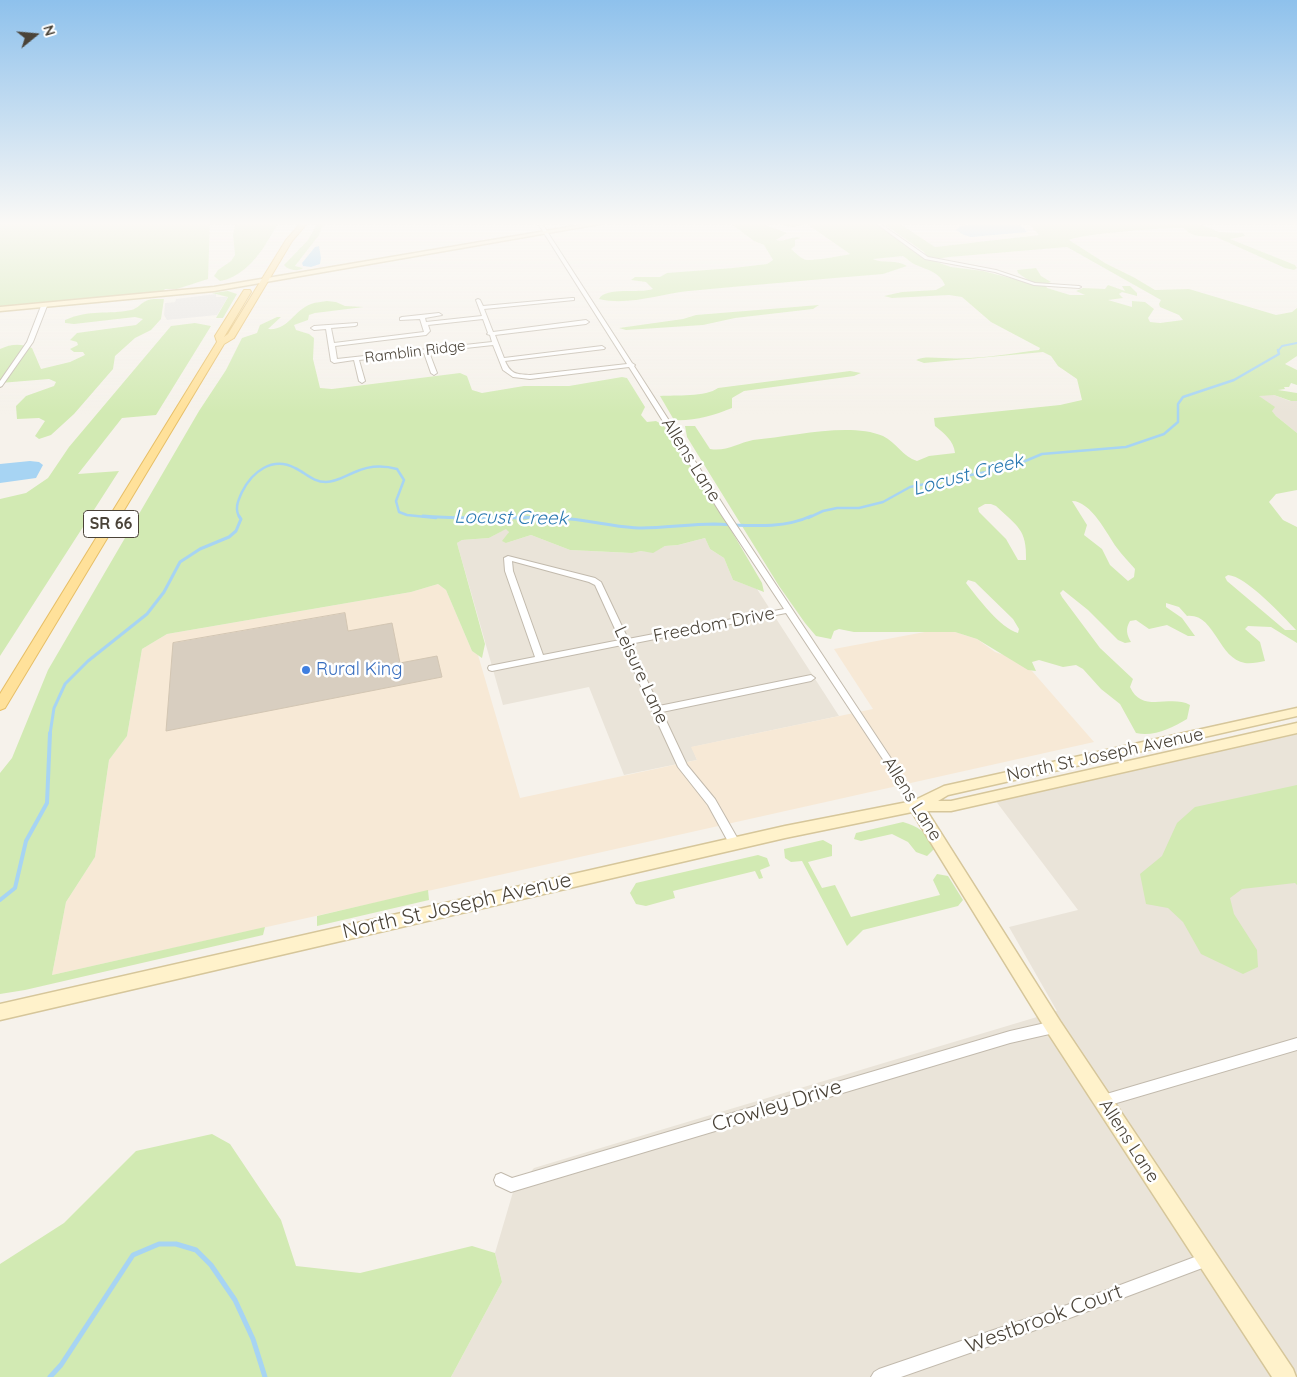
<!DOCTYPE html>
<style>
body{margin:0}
#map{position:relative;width:1297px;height:1377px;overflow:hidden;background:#f6f2eb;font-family:Quicksand,sans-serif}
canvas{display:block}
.north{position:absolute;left:10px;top:10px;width:50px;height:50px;-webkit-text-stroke:4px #fff;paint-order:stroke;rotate:73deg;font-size:14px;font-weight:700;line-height:20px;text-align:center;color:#4a4338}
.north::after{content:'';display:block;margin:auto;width:18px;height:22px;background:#4a4338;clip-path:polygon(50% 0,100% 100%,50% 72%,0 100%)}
</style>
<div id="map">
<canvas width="1297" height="1377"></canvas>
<div class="north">N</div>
</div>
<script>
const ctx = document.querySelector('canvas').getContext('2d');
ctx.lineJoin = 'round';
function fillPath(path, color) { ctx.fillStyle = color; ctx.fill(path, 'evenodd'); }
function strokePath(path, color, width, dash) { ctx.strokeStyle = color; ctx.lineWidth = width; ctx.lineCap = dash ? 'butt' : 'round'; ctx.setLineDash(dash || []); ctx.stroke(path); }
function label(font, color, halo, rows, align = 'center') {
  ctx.font = font + ' Quicksand,sans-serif'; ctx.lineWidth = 5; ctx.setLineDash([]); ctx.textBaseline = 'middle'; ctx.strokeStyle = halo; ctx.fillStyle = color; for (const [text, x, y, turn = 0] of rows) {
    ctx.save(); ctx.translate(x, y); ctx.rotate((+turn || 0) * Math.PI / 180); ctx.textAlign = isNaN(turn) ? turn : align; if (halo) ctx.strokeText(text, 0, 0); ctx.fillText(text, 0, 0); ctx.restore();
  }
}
fillPath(new Path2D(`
 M1258,395H1274L1290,401H1297V433L1276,416Z
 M507,528L509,531L506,543L531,535L570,550L631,553L641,551L653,552L665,546L678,545L705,538L710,549L724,558L733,580L757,589L839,716L692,747L697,760L624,775L589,687L503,705L457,543L462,540L489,538Z
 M1297,734V1377H451L502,1282L495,1253L513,1192L534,1168L1057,1011L1009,927L1078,910L995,800Z`), '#eae4d9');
fillPath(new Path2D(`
 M438,584L446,590L472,651L478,655L520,798L697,760L691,747L873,709L834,649L930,631L955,632L977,639L995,652L1010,657L1032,671L1094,742L52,975L66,902L95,857L109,760L127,736L142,649L167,634L411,592Z`), '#f7e9d6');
fillPath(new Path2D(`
 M0,222H210L208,279L177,289H165L162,293L0,306Z
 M236,222H280C274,228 272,235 267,242C257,259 240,278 220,281L214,276L218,270L231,261L235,255L233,234Z
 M322,222H328L322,227L319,235L295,266L303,268C298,272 288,270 284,265L308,240L316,226Z
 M721,222H764L765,225L787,233L776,240C785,243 792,235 801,238L795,240V246L791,249C796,253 801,259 807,260C811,261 848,255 850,254L807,224L793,227L772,223V222H873L923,256L926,255L924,252L881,222H897L935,247L1039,235L1031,226L1023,222H1204H1194L1219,232L1243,233L1245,236L1230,239L1295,265L1297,268L1294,270L1285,268L1216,237L1198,236L1189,233L1184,228C1169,227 1079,234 1069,240L1105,263L1135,278L1155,290L1189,289L1276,315L1292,312L1297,308V356L1285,364L1297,370V385L1291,383L1289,387H1284L1285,389L1278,390L1297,393V401H1291L1274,395L1259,396L1275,407L1272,411L1276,416L1297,433V490L1276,494L1269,502L1283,520L1297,527V643L1271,627L1248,626L1245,629L1260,642L1265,661C1259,662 1251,664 1245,663C1218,659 1215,613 1187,616L1179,607L1166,603V607L1182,618L1195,636H1188L1167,625L1149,629L1136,620L1130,621C1125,629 1127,635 1131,642L1125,643L1118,640L1088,610L1063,590L1060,593L1062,597L1100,648L1133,679L1130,687C1142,714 1170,694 1190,705L1187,719C1172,728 1154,737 1136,733L1120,704L1101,689L1083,669L1076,665L1063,667L1039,660L1032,662L1036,671L1028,670L977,639L955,632H854L839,629L834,631L831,639L816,636L805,623L779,586L687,437L685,426H695L710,449C726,452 738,443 753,440C792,437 848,422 883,436C896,442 903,457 917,461L929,456L955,453C954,441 944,433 935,426L934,418L1060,405L1082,400L1077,379L1058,366L1051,356L1043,352L924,363L916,360C924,356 934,358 943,358C975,360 1007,354 1039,350L1040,348L991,322L962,297L949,295L892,298L884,296L902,292L936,290L945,285C939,272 928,270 916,265C911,263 908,259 903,256L873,259C883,264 897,259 907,266L883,274C819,279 754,285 689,291C660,294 628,306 599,299C606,286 639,294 653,289L646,282L631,280L635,277H660L667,273L733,268L767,264L773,260L764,245L754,241L731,224ZM1067,247L1161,300L1159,304L1160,307L1179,315L1183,320L1160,323L1150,322L1148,318L1154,309L1145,302L1132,301V307L1108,300L1123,298L1119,294L1122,292L1137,296V293L1130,286H1122L1125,291L1108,285L1105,289L1083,288L1076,291L1085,295H1070L1047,288L1045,284L1051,282L1041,276L1036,268L1017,270L1018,273L1028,280L1022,281L983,271L951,267L931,260L949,257ZM1072,501C1091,501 1107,534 1117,548C1122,555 1129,562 1135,569L1134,577L1128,581L1110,565L1102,549L1084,535L1087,525ZM985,504H991L996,506C1017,526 1027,529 1026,560H1018L1006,539L979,512L978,508ZM1228,575C1246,576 1283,616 1296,630H1285L1227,581L1225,577ZM968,580L975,582L1013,619L1019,629L1018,633C1000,628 978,598 966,583Z
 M228,291L237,294L223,318H216L228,297L212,293Z
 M164,299L161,319L151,330L135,338L115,356L113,369L74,414L51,435L39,439L35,436L45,421L39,418L17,419L16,406L26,396L54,386L56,382L49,379L0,383V349C11,344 20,343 32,348L41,369L70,362L85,355L83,352H74L70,349L78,345L77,342L70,340L77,333L136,325L143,319L135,317L74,324L65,323V320C90,309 107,315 131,310C137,309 140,304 144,302C149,298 158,299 164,299Z
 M327,301L336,302L345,306L364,307L315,313L309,315L308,320L294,325L296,330L309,334L314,338L313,359L320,388L332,389L460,373L467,376L472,390L482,393L524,386H569L622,377L627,378L645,407L641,415L647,422L656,421L663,425L690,460L762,583L764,592L733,580L724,558L710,549L705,538L678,545L665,546L653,553L641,551L632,553L570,550L531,535L506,543L502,541L509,532L506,529L489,538L462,540L457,543L485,644L482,658L472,651L446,590L438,584L411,592L167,634L142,649L127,736L109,760L95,857L66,902L52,975L265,927L263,935L25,990L0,994V773L12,758L48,670L199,411L226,370L242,338L257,333L260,325L277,317H281L268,329C288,331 294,310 311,304C316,302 322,302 327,301Z
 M819,305L813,309L735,318L703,325L626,330L619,328L683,319L696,315Z
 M195,323L211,326L156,415L122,418L78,474L119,471L0,656V499L26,493L48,478L69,447L171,326Z
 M850,371L861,373L854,376L744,391L732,398V408C713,416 694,421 674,420L660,396C675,395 706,397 718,388Z
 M1297,785V885L1295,883L1242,889L1230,898L1234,914L1257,950L1258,967L1243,974L1201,954L1183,922L1168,908L1146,904L1140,874L1162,856L1177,823L1195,807Z
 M903,822C918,826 928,833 934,849L927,856L916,852L908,842L892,834L861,841L854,839L856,833Z
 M823,840L832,845V856L808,862L822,888L835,885L851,917L940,895L933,880L937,874L948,876L963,900L958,906L863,930L847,946L802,861L791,862L785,858L784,849Z
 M758,855L767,858L770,866L760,870L763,878L759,879L755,871L673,891L675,898L646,906L636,904L630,893L636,883Z
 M428,890L429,900L317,926V916Z
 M212,1134L230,1144L281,1220L296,1266L360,1273L472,1246L495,1253L502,1282L451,1377H0V1264L64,1223L136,1151Z`), '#d2eab3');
fillPath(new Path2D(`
 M216,294V297H228L217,315L167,320L164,315L165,303L175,302L176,299Z`), '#e7e5e2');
fillPath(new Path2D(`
 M976,222C993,222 1016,216 1027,232L971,237L964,235L956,230L959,227Z
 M319,246L321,258L320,264L311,267L303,266L302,263L315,247Z
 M30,461L39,462L43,465L36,478L0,483V464Z`), '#a7d4f3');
strokePath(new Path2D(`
 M1278,351L1282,346L1297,343`), '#a7d4f3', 2);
strokePath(new Path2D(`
 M240,518C234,509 238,501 242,492C252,472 272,456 295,468C306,473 313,482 326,482C337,482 345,476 355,472C368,466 383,465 397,469L404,480L396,501L399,512L407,515L436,518
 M485,518H527
 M808,518L823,511L837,508H859L883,502L910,487L1011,467L1042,454L1126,447L1164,434L1178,422V404L1183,397L1234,380L1279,354L1278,350`), '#a7d4f3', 2.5);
strokePath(new Path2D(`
 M423,516C472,521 521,514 570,519C594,521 618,528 642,528C666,528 689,524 714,524C746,525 781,530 811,516
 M50,734L54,708L65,684L88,661L147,614L164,592L180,562L200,549L229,537L236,531L241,519L239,516`), '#a7d4f3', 3);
strokePath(new Path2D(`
 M0,900L15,888L26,841L47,803L50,733`), '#a7d4f3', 4);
strokePath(new Path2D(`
 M50,1377L61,1365L133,1255L159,1244H176L196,1250L211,1265L235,1300L253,1339L265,1377`), '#a7d4f3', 5);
const building = new Path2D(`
 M345,613L348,631L392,623L400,663L437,656L442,677L166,731L173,643Z`);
fillPath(building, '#d8cec0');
strokePath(building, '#d3c6b3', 1);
const street = new Path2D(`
 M537,222H541L632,363L635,365L634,366L729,514L900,772L921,806L919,809L916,810L913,809L894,776L786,613L630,644L659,706L811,675L815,678L811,681L662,712L687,765L715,799L739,841L740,844L739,847L735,848L731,847L708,805L678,767L622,645L492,671L489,670L488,668L489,666L535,657L505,571L504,558L508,556L595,578L601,582L628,639L784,609L721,514L629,367L530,379L513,377L503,370L493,345L429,352L437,373L434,375L431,373L424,353L359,360L365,381L362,383L359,381L354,360L334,363L331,361L326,329L314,330L311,328L314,326L357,323V325L355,326L331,328L334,343L424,332L420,319L400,320V318L402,317L439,313L442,315L425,318L426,322L482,316L476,300L478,299L480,300L483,306L572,298H574V300L484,309L493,332L586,320L589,322L586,324L495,335L504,358L602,346L605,348L604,349L505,361C511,375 517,374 530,375L627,364ZM483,319L488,333L487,334L490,335L492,342L337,359L335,346L426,335L430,331L428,325ZM512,561L589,582L595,585L620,640L543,655L513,571Z
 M874,222H878L928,257L996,270L1035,283L1079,286L1081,287L1079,288L1034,285L995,272L925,259Z
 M44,304L47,306L33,342L2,386L0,387V381L27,342L41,306Z
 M1054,1021L1058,1023L1060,1027L1058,1031L1054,1033L1010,1043L511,1192L496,1185L494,1180L496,1175L501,1173L512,1178L1010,1031Z
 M1297,1038V1050L1103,1107L1098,1105L1097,1101L1098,1097L1103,1095Z
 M1208,1252L1213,1254L1215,1259L1213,1264L1067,1319L901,1377H871L874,1372L879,1369L1067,1305Z`);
const secondary = new Path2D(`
 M599,222H611L214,291L0,311V307L214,287Z
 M1297,708V716L948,795L938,801H951L1297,723V733L951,811H927L1060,1021L1293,1369L1296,1377H1272L1048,1033L912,812L785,838L0,1020V1004L785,826L913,801L944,786Z`);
const primary = new Path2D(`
 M302,222H308L292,241L234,338L224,344L5,708L0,710V694L217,342L215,336L244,290H250L251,292L224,337L228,334L286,240Z`);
strokePath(street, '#c2baad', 2);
strokePath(secondary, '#d6c69a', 3);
strokePath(primary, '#e7bf67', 2);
fillPath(street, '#fff');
fillPath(secondary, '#fff2cb');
fillPath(primary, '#ffe19a');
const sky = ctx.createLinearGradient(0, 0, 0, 414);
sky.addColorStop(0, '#8ec1ec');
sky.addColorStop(0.54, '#fbf9f6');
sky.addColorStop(1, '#fbf9f600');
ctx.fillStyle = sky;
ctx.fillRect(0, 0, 1297, 414);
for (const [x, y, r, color] of [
 [306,670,5,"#3f7fe0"]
]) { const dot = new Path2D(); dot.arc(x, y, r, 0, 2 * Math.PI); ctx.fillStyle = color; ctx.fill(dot); strokePath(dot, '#fff', 2); }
label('15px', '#4a4338', '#fff', [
 ["Ramblin Ridge",415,352,-7]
]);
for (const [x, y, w] of [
 [111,524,55]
]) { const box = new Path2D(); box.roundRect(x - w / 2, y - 13.5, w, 27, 4); ctx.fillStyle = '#fff'; ctx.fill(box); strokePath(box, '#4a4338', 1); }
label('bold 16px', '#4a4338', null, [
 ["SR 66",111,524]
]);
label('18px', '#4a4338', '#fff', [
 ["Allens Lane",691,460,58],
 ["Freedom Drive",714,625,-11],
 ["Leisure Lane",641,675,65],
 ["North St Joseph Avenue",1105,755,-12],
 ["Allens Lane",912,799,58],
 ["Allens Lane",1129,1141,57]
]);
label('18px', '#366cbe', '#fff', [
 ["Rural King",316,670]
], 'left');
label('italic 19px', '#2c7ab2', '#fff', [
 ["Locust Creek",968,475,-15],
 ["Locust Creek",511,518,1]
]);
label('21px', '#4a4338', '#fff', [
 ["North St Joseph Avenue",457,906,-13],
 ["Crowley Drive",777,1106,-17],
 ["Westbrook Court",1044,1319,-20]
]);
</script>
